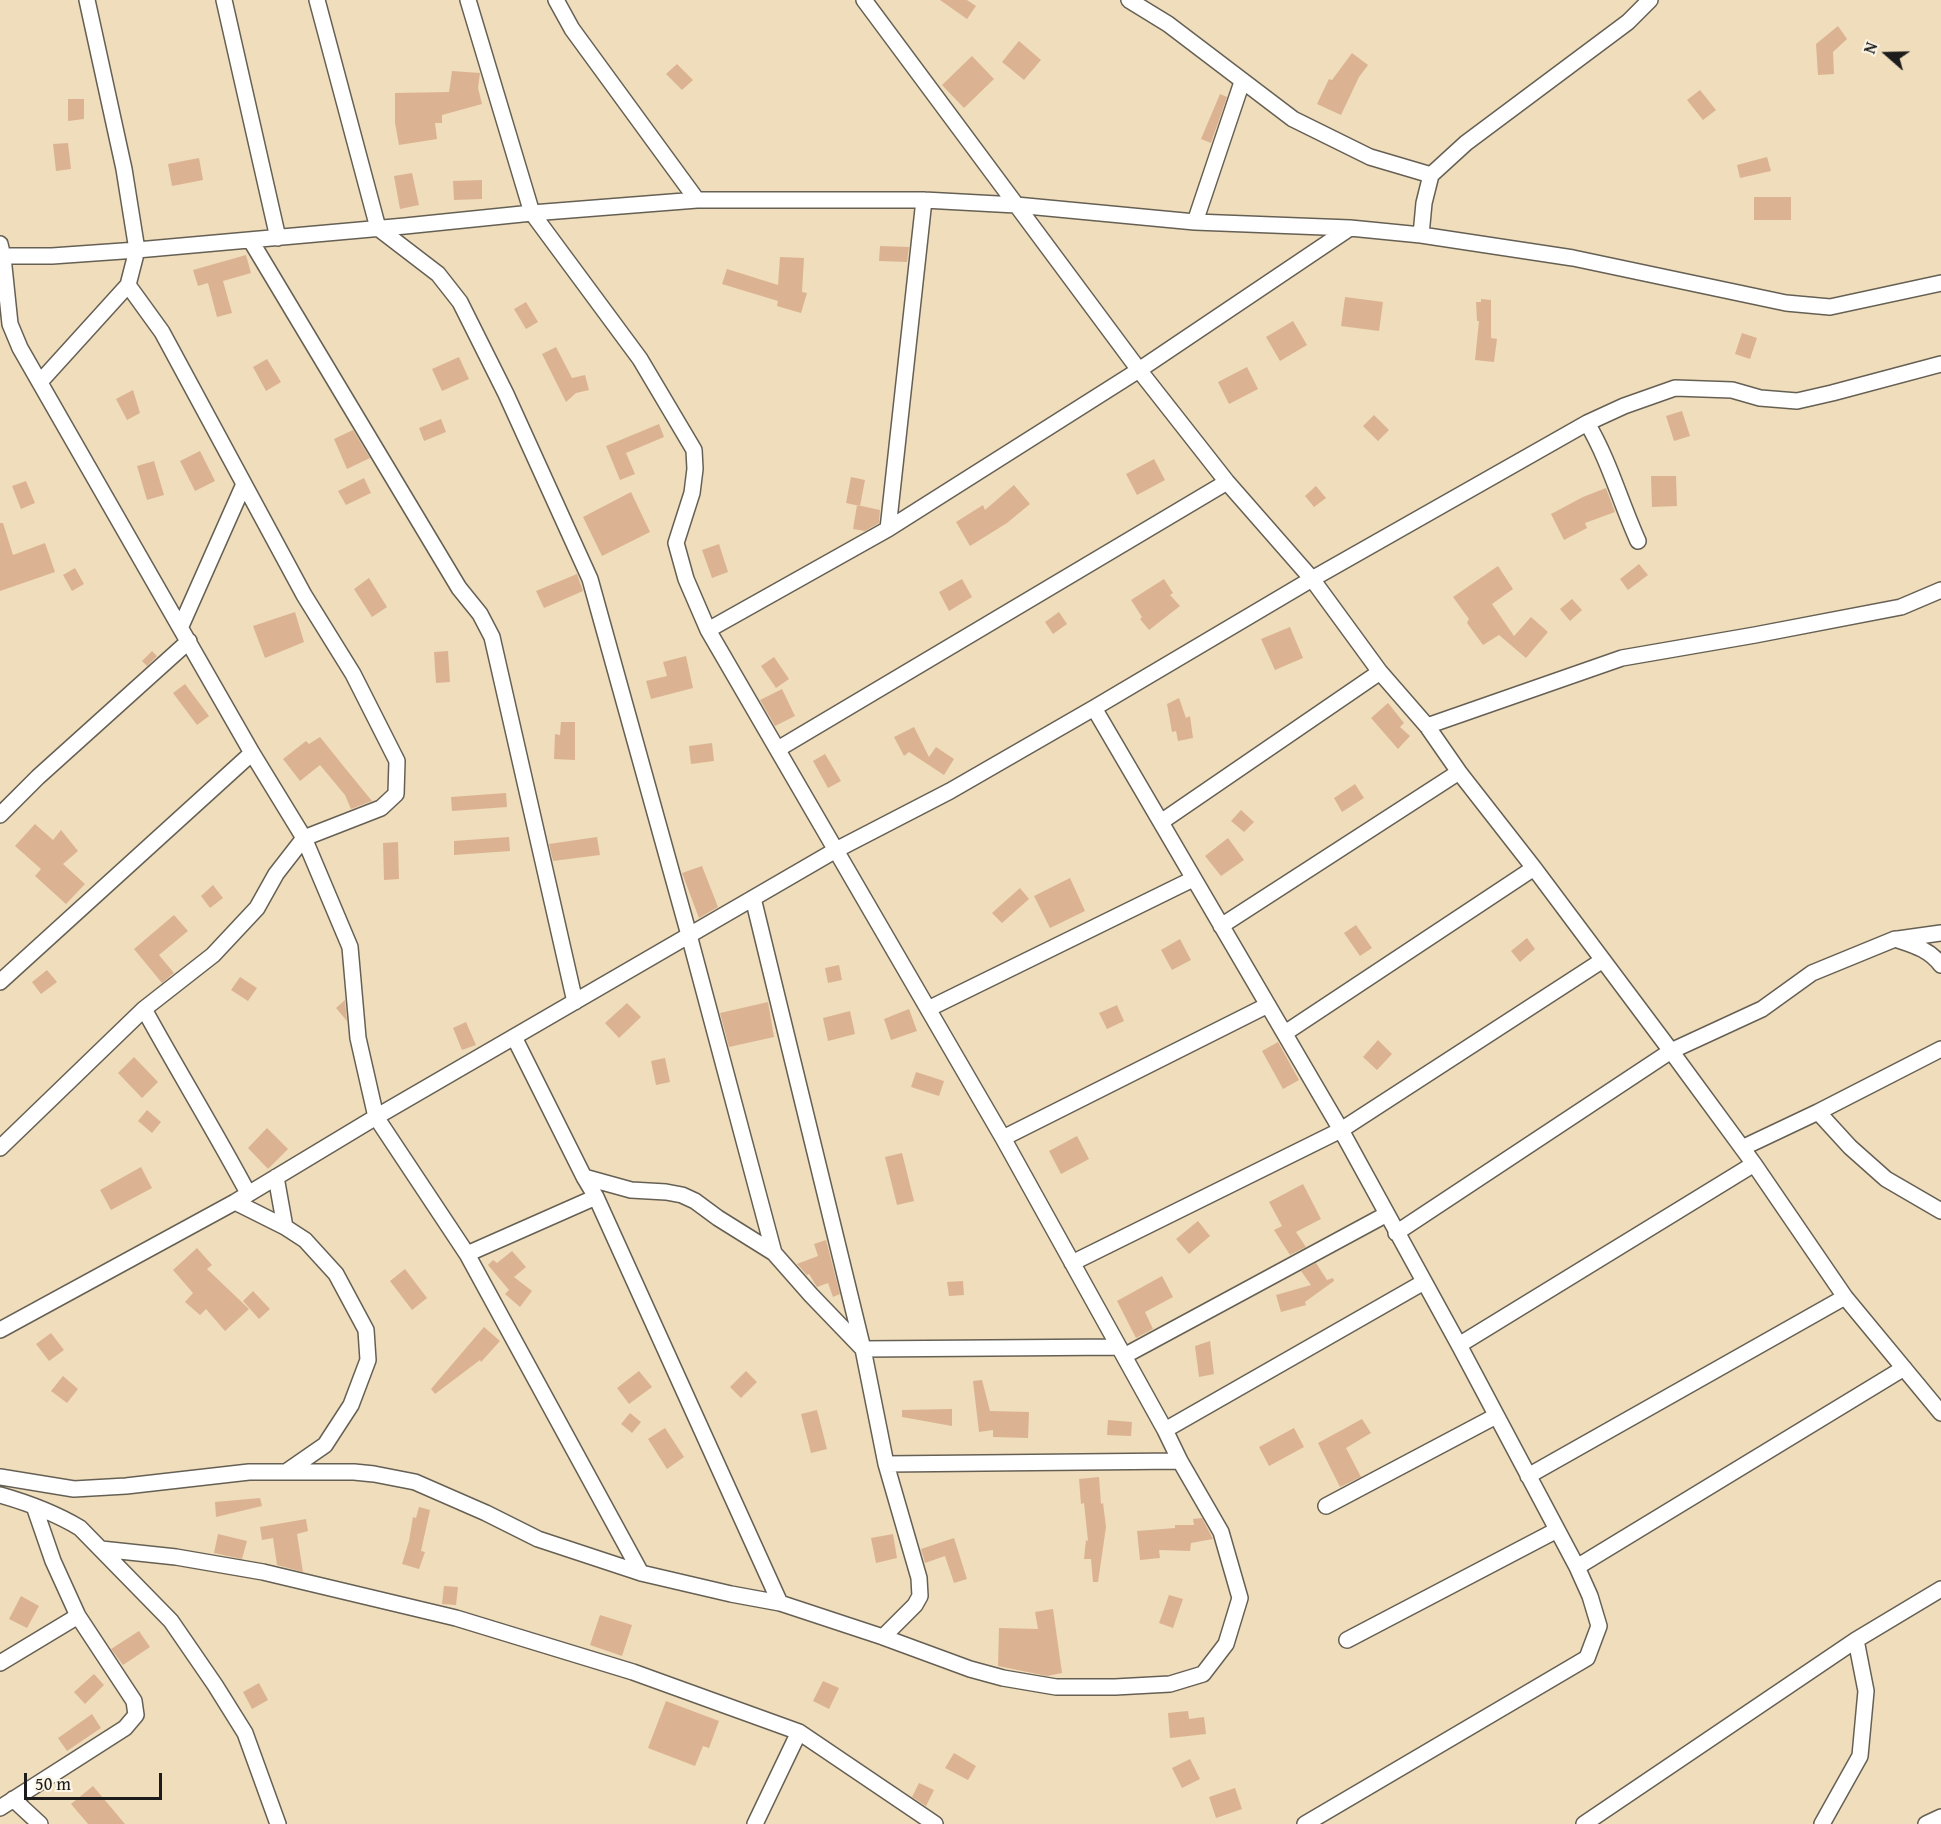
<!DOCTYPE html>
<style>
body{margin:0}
#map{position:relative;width:1941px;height:1824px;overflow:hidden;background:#efddbb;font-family:"Gentium Book Plus",serif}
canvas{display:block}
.north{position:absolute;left:1857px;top:24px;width:60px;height:60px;-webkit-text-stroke:4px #fcf5e5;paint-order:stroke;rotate:290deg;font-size:16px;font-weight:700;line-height:24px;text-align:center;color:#1c1c1c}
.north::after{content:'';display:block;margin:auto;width:21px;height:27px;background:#1c1c1c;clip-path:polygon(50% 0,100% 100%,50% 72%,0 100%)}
.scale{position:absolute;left:24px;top:1773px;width:138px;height:27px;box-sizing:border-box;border:3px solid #1c1c1c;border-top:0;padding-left:8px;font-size:18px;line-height:21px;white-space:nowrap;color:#1c1c1c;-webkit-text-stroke:4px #fcf5e5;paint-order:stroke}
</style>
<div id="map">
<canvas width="1941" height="1824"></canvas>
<div class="north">N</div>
<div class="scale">50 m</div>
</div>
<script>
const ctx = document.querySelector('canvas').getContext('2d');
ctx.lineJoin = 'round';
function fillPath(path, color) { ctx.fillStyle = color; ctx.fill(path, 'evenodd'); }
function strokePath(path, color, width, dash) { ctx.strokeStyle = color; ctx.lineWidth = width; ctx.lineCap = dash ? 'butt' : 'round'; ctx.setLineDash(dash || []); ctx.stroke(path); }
fillPath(new Path2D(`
 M940,0H967L976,6L967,19Z
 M1838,26L1847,39L1833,52L1834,74L1818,75L1816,44Z
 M1019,41L1041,60L1024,80L1002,62Z
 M1352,53L1368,65L1359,77L1341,115L1317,104L1329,79L1332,80Z
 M972,56L994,79L964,108L942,85Z
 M677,64L693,80L682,90L666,74Z
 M452,71L480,73L478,88L482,104L442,115V123H435L437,139L399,145L395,123V93L449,92Z
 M1700,90L1716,110L1703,120L1687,100Z
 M1220,94L1227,97L1211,143L1201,139Z
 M68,99H84V119L68,121Z
 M68,143L71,169L56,171L53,144Z
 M1767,157L1771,171L1740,178L1737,165Z
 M199,158L203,180L172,186L168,164Z
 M412,173L419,205L400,209L394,176Z
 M482,180V199L454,200L453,181Z
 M1754,197H1791V220H1754Z
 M880,246L909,247L907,262L879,261Z
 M246,255L251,273L223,281L232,313L217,317L208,283L198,286L193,270Z
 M780,257L804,258L802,292L807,293L801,313L777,306L778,301L722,284L727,269L778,285Z
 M1345,297L1383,302L1379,331L1341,326Z
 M1481,299L1491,300V338L1497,339L1494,362L1475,360L1479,321H1477L1476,302H1481Z
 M526,302L538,322L526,329L514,309Z
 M1293,321L1307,345L1280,361L1266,337Z
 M1742,333L1757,338L1750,359L1735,354Z
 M556,347L572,378L585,375L589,390L576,393L566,402L542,354Z
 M459,357L469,379L442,391L432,369Z
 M267,359L281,382L266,391L253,367Z
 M1247,367L1258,389L1229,404L1218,382Z
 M133,390L140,413L127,420L116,399Z
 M1682,411L1690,436L1674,441L1666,416Z
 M1374,415L1389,430L1378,441L1363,426Z
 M441,419L446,432L424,441L419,428Z
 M659,424L664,437L626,453L635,474L620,480L606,446Z
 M353,430L370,458L347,469L334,439Z
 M200,451L215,481L195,491L180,461Z
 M1154,459L1165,480L1137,495L1126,474Z
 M154,461L164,495L147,500L137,466Z
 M1651,476H1676L1677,506L1652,507Z
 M851,477L865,480L860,506L846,503Z
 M364,478L371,493L346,505L338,491Z
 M26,481L35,503L21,509L12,486Z
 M1014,485L1030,504L1007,523L970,546L956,522L983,505L985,510Z
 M1316,486L1326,498L1314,507L1305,496Z
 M1606,488L1615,512L1585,523L1587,528L1564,540L1551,514L1583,497Z
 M631,492L650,532L602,556L583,517Z
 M857,505L880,510L879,523L865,531L853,529Z
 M0,523H3L13,555L45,543L55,572L0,591Z
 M719,544L728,572L712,578L702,550Z
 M1639,564L1648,575L1628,590L1620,579Z
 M1498,566L1513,589L1492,604L1514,636L1531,617L1548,632L1526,658L1499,635L1483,645L1467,623L1469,619L1453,597Z
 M75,568L84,584L72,591L63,575Z
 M577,574L583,591L544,608L536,591Z
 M369,578L387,607L372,617L354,589Z
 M962,579L972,597L949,611L939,592Z
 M1164,579L1173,593L1170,595L1180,606L1149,630L1140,619L1142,617L1131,600Z
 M1572,599L1582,610L1570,621L1560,609Z
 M295,612L304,642L265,658L253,626Z
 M1059,612L1067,624L1053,634L1045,622Z
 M1290,627L1303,658L1275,670L1261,639Z
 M152,651L157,656L147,666L142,661Z
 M448,651L450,682L436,683L434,652Z
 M686,656L693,688L651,699L646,681L667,676L663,662Z
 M774,657L789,679L776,688L761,666Z
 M185,684L209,716L197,725L173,693Z
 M782,689L795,716L775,726L760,700Z
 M1179,698L1186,718L1190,716L1193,738L1178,741L1176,731L1172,732L1167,704Z
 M1388,703L1404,723L1400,727L1410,736L1398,749L1371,718Z
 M561,722H575V760L554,759L555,734L560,735Z
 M914,727L929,757L936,747L954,759L944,775L909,752L904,756L894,737Z
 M320,737L349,773L372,801L351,809L345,795L320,765L300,781L283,759L306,741L309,744Z
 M712,743L714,761L691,764L689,746Z
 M825,754L841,781L828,788L813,761Z
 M1355,784L1364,798L1342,812L1334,798Z
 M506,793L507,807L452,811L451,797Z
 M1241,810L1254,822L1244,832L1231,821Z
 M35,824L53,840L61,830L78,851L63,864L85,884L66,904L35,876L41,869L15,846Z
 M509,837L510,851L454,855V841Z
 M597,837L600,855L553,861L549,844Z
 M1228,838L1244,860L1221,876L1205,856Z
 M398,842L399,879L384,880L383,843Z
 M702,866L718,907L699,918L682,873Z
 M1070,878L1085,911L1050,928L1034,896Z
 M213,885L223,898L210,908L201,896Z
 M1020,888L1029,899L1002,923L992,913Z
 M174,915L188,931L159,955L174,973L162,983L134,949Z
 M1356,925L1372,948L1360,956L1344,933Z
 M1527,938L1535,949L1520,962L1511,951Z
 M1180,939L1191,960L1172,970L1161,950Z
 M839,965L842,980L828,983L825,968Z
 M47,970L57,982L41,994L32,982Z
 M240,977L257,988L248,1001L231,990Z
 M345,1000L347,1021L336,1008Z
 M768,1002L774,1037L729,1047L720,1013Z
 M627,1003L641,1017L619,1038L605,1023Z
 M1117,1005L1124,1021L1107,1029L1099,1013Z
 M909,1009L917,1031L891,1040L884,1019Z
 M850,1011L855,1034L828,1041L823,1018Z
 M466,1022L476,1045L462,1050L453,1028Z
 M1378,1040L1392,1054L1377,1070L1363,1057Z
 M1278,1042L1299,1080L1283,1089L1262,1051Z
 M134,1057L158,1082L142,1098L118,1073Z
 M665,1058L670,1082L656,1085L651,1061Z
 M916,1072L944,1081L939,1096L911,1087Z
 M147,1110L161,1122L152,1133L138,1121Z
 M267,1128L288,1149L268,1169L248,1148Z
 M1077,1136L1089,1159L1061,1174L1049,1151Z
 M902,1153L914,1201L897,1205L885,1157Z
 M141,1167L152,1188L111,1210L100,1190Z
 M1303,1184L1321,1219L1296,1232L1306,1247L1290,1255L1274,1230L1282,1226L1269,1202Z
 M1198,1221L1210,1236L1189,1254L1176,1239Z
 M826,1240L840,1294L833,1297L828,1283L817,1287L809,1274L807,1275L797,1264L818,1256L814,1244Z
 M197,1248L212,1265L207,1269L249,1309L225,1331L206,1309L200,1315L185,1302L193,1293L173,1270Z
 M512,1251L526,1267L514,1277L532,1291L520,1307L505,1294L509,1290L488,1265L493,1260L497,1263Z
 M1316,1263L1327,1280L1333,1278L1334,1281L1305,1302L1306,1305L1281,1312L1276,1295L1311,1285L1301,1271Z
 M405,1269L427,1298L412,1310L390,1281Z
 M1162,1276L1173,1297L1145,1312L1153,1329L1136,1338L1117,1301Z
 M963,1281L964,1295L949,1296L947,1282Z
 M253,1291L270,1309L259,1319L243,1301Z
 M484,1327L500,1341L481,1362L480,1360L435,1394L431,1389Z
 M51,1333L64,1350L49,1361L36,1344Z
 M1210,1341L1214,1374L1199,1377L1195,1346Z
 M639,1371L652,1387L629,1404L617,1388Z
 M746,1371L757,1382L741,1398L730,1387Z
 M63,1376L78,1389L67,1403L51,1391Z
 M982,1380L990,1411L1029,1412L1028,1438L993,1437V1430L979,1432L973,1381Z
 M952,1409V1426L902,1417V1410Z
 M817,1410L827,1449L811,1453L801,1414Z
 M630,1413L641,1422L632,1433L621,1424Z
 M1362,1419L1371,1433L1346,1448L1361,1477L1340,1487L1318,1443Z
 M1108,1420L1132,1422L1131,1436L1107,1435Z
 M665,1428L684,1457L667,1469L648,1439Z
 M1294,1428L1304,1447L1269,1466L1259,1447Z
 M1099,1477L1101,1504L1103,1503L1106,1527L1098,1582H1093L1091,1559H1084L1086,1540L1088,1541L1084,1503L1081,1504L1079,1479Z
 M260,1498L262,1506L216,1517L215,1502Z
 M419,1507L430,1510L421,1551L425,1552L419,1569L402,1564L409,1541L413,1517L416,1518Z
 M1202,1518L1213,1539L1191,1543L1190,1551L1159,1550L1160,1558L1140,1560L1137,1531L1175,1528V1525H1194L1193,1519Z
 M306,1519L308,1531L297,1534L303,1572L277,1565L273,1538L262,1540L260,1527Z
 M218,1534L247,1541L242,1559L214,1553Z
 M893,1534L897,1558L876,1563L871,1538Z
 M954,1538L967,1579L954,1583L945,1556L925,1563L921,1549Z
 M444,1586L458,1587L456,1605L442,1604Z
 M1169,1595L1183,1599L1173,1628L1159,1623Z
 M21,1596L39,1606L27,1628L9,1619Z
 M1053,1609L1062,1673L1047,1676L998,1666L999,1628L1038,1629L1035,1612Z
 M600,1615L632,1625L622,1656L590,1645Z
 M139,1631L150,1647L123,1665L111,1649Z
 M94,1674L104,1685L85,1704L74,1692Z
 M823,1681L839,1688L829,1709L813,1701Z
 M259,1683L268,1700L252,1709L243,1692Z
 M666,1701L719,1721L709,1748L703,1746L695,1766L648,1748Z
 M1188,1711L1189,1719L1204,1717L1206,1734L1170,1738L1168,1713Z
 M92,1714L101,1728L67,1751L58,1738Z
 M954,1753L976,1766L968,1780L945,1768Z
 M1190,1759L1200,1779L1182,1788L1172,1768Z
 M919,1783L934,1790L926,1806L912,1797Z
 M93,1786L125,1824H88L71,1804Z
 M1235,1788L1242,1809L1216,1818L1209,1797Z`), '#dcb392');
const minor = new Path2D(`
 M224,0L278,238
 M317,0L378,228L438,274L460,302L506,394L590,579L689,935L774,1253L811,1295L863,1349L1119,1347
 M556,0L572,29L697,200
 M864,0L1139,370L1227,482L1312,579L1380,672L1427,726L1459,772L1534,868L1671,1051L1754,1164L1845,1297L1941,1413
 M1129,0L1168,24L1293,119L1370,157L1431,175
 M1195,222L1242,82
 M1421,235L1424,203L1431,175L1466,143L1628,22L1650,0
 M251,241L459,588L480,614L492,637L575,1002
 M0,244L3,257L10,324L20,348L252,753L304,838L350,947L358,1038L376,1117L467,1254L641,1573
 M0,256H52L137,250L405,226L532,213L697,200H924L1016,205L1195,222L1350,228L1421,235L1573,258L1786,303L1830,307L1941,283
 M40,382L128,285L137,250L124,169L87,0
 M1587,423C1609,460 1620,501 1638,541
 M888,529L924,200
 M181,626L244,484
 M708,630L888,529L1139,370L1350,228
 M1094,708L1341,1130L1459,1345L1577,1567L1590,1596L1599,1626L1587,1658L1305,1824
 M1427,726L1622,658L1755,635L1901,607L1941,590
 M778,749L1227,482
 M0,815L38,777L189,641
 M1161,822L1380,672
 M753,898L863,1349L886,1464L919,1578L920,1596L915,1605L883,1637
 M1221,926L1459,772
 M1898,939L1941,933
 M0,982L252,753
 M144,1009C178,1071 215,1131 248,1193
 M928,1009L1193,879
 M1285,1033L1534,868
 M514,1037L584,1177L596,1197L780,1603
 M1818,1112L1850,1147L1886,1179L1941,1211
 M1003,1138L1268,1005
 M0,1148L144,1009L213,955L257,908L276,874L304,838L381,808L396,794L397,761L353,674L304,595L162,332L128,285
 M1742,1148L1818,1112L1941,1049
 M276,1177L285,1227
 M584,1177L631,1190L666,1192L682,1195L695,1201L718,1218L774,1253
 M235,1202L285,1227L305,1240L336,1274L366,1330L368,1360L351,1405L325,1445L286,1472
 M1396,1233L1671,1051L1762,1009L1812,973L1895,939C1913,945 1929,949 1941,965
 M467,1254L596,1197
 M1072,1263L1341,1130L1603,960
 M0,1330L235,1202L376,1117L836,850L950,791L1094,708L1312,579L1587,423L1624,406L1675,388L1732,390L1760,398L1797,401L1832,393L1941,364
 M1459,1345L1754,1164
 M1124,1356L1387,1214
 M1165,1430L1424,1282
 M886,1464L1180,1461
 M1528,1476L1845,1297
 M0,1477L74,1489L126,1486L249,1472H354L374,1474L415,1482L486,1513L538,1539L641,1573L731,1594L780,1603L883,1637L970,1669L1003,1678L1056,1687H1115L1170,1684L1203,1674L1226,1644L1240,1598L1221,1532L1180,1461L1165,1430L1003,1138L708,630L686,579L676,543L692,493L695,469L694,450L640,359L532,213L468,0
 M0,1495C28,1503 55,1513 80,1528L171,1621L215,1685L245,1733L278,1824
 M1326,1506L1496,1416
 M101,1549L176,1557L263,1572L456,1618L633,1672L799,1732L935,1824
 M1577,1567L1904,1368
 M1347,1640L1557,1530
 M0,1663L78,1616
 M13,1799L40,1824
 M0,1808L125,1728L136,1715L134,1701L78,1616L53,1561L34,1506
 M755,1824L799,1732
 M1584,1824L1856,1640L1941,1589
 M1822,1824L1860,1756L1866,1691L1856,1640
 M1926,1824L1941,1817`);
strokePath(minor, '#666054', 18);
strokePath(minor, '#fff', 15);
</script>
